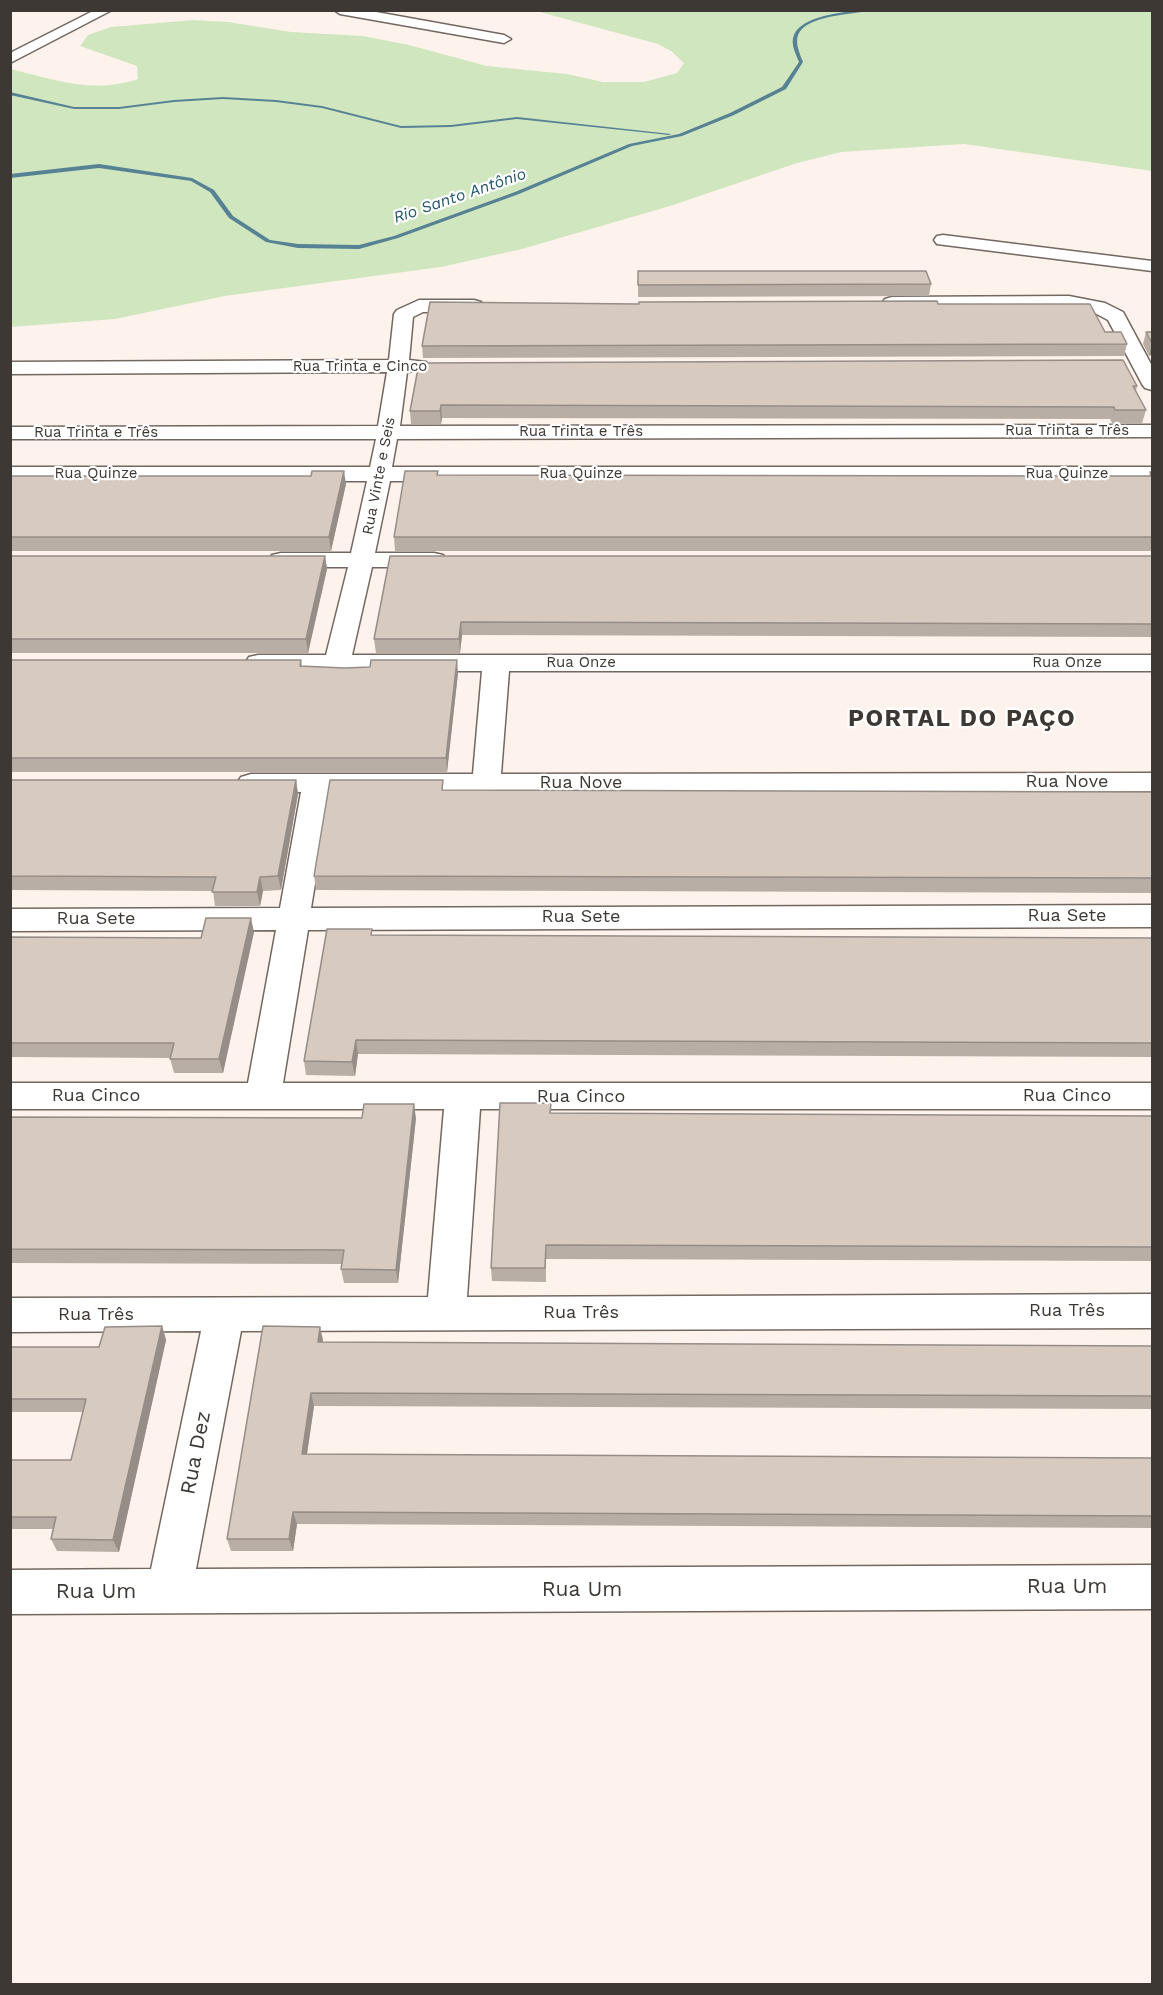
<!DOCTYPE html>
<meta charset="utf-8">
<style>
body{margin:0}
#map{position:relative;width:1163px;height:1995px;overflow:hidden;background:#fef3ec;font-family:"Work Sans",sans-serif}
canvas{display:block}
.frame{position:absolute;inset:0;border:12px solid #3d3834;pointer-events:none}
</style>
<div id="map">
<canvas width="1163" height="1995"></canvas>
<div class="frame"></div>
</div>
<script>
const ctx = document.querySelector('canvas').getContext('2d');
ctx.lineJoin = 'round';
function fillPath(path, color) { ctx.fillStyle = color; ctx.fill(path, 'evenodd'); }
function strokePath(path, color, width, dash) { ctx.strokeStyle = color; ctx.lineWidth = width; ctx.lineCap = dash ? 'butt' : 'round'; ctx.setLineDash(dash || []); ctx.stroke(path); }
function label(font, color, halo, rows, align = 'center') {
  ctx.font = font + ' "Work Sans",sans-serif'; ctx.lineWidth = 4.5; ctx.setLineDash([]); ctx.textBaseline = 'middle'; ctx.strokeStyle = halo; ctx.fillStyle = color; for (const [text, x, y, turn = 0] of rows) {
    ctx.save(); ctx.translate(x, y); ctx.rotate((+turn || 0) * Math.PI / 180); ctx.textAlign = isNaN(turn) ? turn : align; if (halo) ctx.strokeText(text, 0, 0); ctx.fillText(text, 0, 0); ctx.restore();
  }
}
fillPath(new Path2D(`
 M647,10L659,12L1152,11V171L964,144L841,152L797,163L670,206L522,249L441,267L225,296L115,319L11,327V69C55,80 92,94 138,79L137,66L80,46L88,35L111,27L193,20L228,22L291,32L363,36L409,45L487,66L567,74L603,82H644L677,73L684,63L671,51L658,44L536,11Z`), '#d0e6bf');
fillPath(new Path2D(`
 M858,10H873C854,15 807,14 798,35C795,44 800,54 803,62L786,89L734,115L682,136L632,146L519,194L398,238L359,249L298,248L266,242L229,218L210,192L191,181L99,168L10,178V174L99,164L192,178L214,190L233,216L270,240L298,244L359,245L394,236L515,192L629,144L679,134L730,113L782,87L799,62C796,54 790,44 794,35C802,16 840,13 858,10Z
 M10,92L74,107H119L174,100L223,97L276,100L322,106L401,126L451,125L517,117L671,134L669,135L517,119L451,127L401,128L322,108L276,102L223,99L174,102L119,109H74L10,95Z`), '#568294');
const minor = new Path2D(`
 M334,10H365L504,35L511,39L504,43L340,14Z
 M943,235L1152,261V271L937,244L934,240L937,236Z
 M1069,296L1105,303L1123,312L1152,366V390L1145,388L1142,384L1108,320L1093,312L1069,308L892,309L885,307L882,303L885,299L892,297Z
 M419,300H474L481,302L484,306L481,310L474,312H423L413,317L409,360L426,362L429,366L426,370L407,372L400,426L1152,425V437L397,439L392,467H1152V481H390L375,553H434L443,555L446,560L443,565L434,567H372L352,655H1152V671H509L501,774L1152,773V791L330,792L311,908L1152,905V927L308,930L283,1083H1152V1109H480L467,1297L1152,1294V1328L241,1331L196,1569L1152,1565V1609L10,1614V1570L151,1569L201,1331L10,1332V1298L428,1297L444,1109H10V1083H248L276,930L10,931V909L280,908L301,792H251L241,789L237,783L241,777L251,774H473L482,671H258L249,669L245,663L249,657L258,655H326L348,567H281L272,565L269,560L272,555L281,553H351L367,481H10V467H370L376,439H10V427L378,426L387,372L10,374V362L389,360L394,314L397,310Z`);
const tertiary = new Path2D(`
 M95,10H112L10,63V53Z`);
strokePath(minor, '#736760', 3);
strokePath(tertiary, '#736760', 3);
fillPath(minor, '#fff');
fillPath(tertiary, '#fff');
fillPath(new Path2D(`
 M638,271L931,284L929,296L638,297Z
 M639,304H938L1105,332L1127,344L1124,356L423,358L422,346Z
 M1146,332H1152V354L1149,356L1143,344Z
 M419,363L1137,386L1136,391L1146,410L1142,423H1112L1110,419L442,418L441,424H411L410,411Z
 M1150,472H1152V551H395L394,537L438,475L1149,476Z
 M10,476L346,484L331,551H10Z
 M10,556H325L327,569L308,653H10Z
 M390,556H1152V637L462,635L460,653H376L374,639Z
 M10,660H301L302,666L458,673L447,772H10Z
 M10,780H296L298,794L281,890L263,891L260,906H215L213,891L10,890Z
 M444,790L1152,792V893L316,890L314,876Z
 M254,932L223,1073H174L170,1058L10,1057V937L201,938Z
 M373,935L1152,938V1057L358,1054L355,1076L306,1075L304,1061Z
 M551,1103V1113L1152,1116V1261L546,1259V1282L492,1281L491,1268Z
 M10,1117L416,1118L398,1283H344L341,1269L342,1264L10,1263Z
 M162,1326L166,1340L119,1552L57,1551L51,1539L53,1529H10V1460H71L83,1412H10V1347H99Z
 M323,1340L322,1342L1152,1346V1409L314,1406L307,1454L1152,1458V1528L297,1524L293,1551H231L227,1539Z`), '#b8aea6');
fillPath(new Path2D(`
 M1152,343V354L1149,356Z
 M441,405L442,418L441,424L440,411Z
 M344,471L346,484L331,551L329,537Z
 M325,556L327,569L308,653L306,639Z
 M461,622L462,635L460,653L459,639Z
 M457,660L458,673L447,772L446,758Z
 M296,780L298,794L281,890L278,876Z
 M260,877L263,891L260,906L257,892Z
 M251,918L254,932L223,1073L219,1059Z
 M356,1040L358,1054L355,1076L352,1062Z
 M414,1104L416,1118L398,1283L396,1270Z
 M162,1326L166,1340L119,1552L113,1540Z
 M320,1327L323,1340L321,1356L318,1342Z
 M311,1393L314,1406L305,1467L302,1454Z
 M293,1512L297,1524L293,1551L289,1539Z`), '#968d87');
const building = new Path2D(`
 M638,271H926L931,284L638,285Z
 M937,301L938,304H1090L1105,332H1121L1127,344L422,346L430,302L639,304V302Z
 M1146,332H1152V343Z
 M1123,360L1137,386H1133L1146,410H1115L1114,407L441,405L440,411H410L419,363Z
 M312,471H344L329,537H10V476H311Z
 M405,471H438L437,475L1063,476H1152L1150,472H1152V537H394Z
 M10,556H325L306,639H10Z
 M390,556H1152V624L461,622L459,639H374Z
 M10,660H301L300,666L344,668L370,667L371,660H457L446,758H10Z
 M10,780H296L278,876L260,877L257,892H212L216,877L10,876Z
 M330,780H443L442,790L1152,792V878L314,876Z
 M206,918H251L219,1059H170L174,1043H10V937L201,938Z
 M327,929H372L371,935L1152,938V1043L356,1040L352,1062L304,1061Z
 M500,1103H551L550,1113L1152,1116V1247L546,1245L545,1268H491Z
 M364,1104H414L396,1270L341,1269L344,1250L10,1249V1117L362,1118Z
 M162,1326L113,1540L51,1539L56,1517H10V1460H71L86,1399H10V1347H99L105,1327Z
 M263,1326L320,1327L318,1342L1152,1346V1396L311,1393L302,1454L1152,1458V1516L293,1512L289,1539H227Z`);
fillPath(building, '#d6cac1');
strokePath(building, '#968d87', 1.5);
label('15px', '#3d3834', '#fff', [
 ["Rua Trinta e Cinco",360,367],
 ["Rua Trinta e Três",1067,431],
 ["Rua Trinta e Três",581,432],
 ["Rua Trinta e Três",96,433],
 ["Rua Quinze",96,474],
 ["Rua Quinze",581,474],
 ["Rua Quinze",1067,474],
 ["Rua Vinte e Seis",379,476,-79],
 ["Rua Onze",581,663],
 ["Rua Onze",1067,663]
]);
label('italic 16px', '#23586d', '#fff', [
 ["Rio Santo Antônio",460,196,-19]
]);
label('18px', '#3d3834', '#fff', [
 ["Rua Nove",1067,782],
 ["Rua Nove",581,783],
 ["Rua Sete",1067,916],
 ["Rua Sete",581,917],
 ["Rua Sete",96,919],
 ["Rua Cinco",96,1096],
 ["Rua Cinco",1067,1096],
 ["Rua Cinco",581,1097],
 ["Rua Três",1067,1311],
 ["Rua Três",581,1313],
 ["Rua Três",96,1315]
]);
label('21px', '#3d3834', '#fff', [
 ["Rua Dez",196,1453,-79],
 ["Rua Um",1067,1587],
 ["Rua Um",582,1590],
 ["Rua Um",96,1592]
]);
ctx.letterSpacing = '1.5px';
label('bold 24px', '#3d3834', '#fff', [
 ["PORTAL DO PAÇO",962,719]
]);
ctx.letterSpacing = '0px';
</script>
